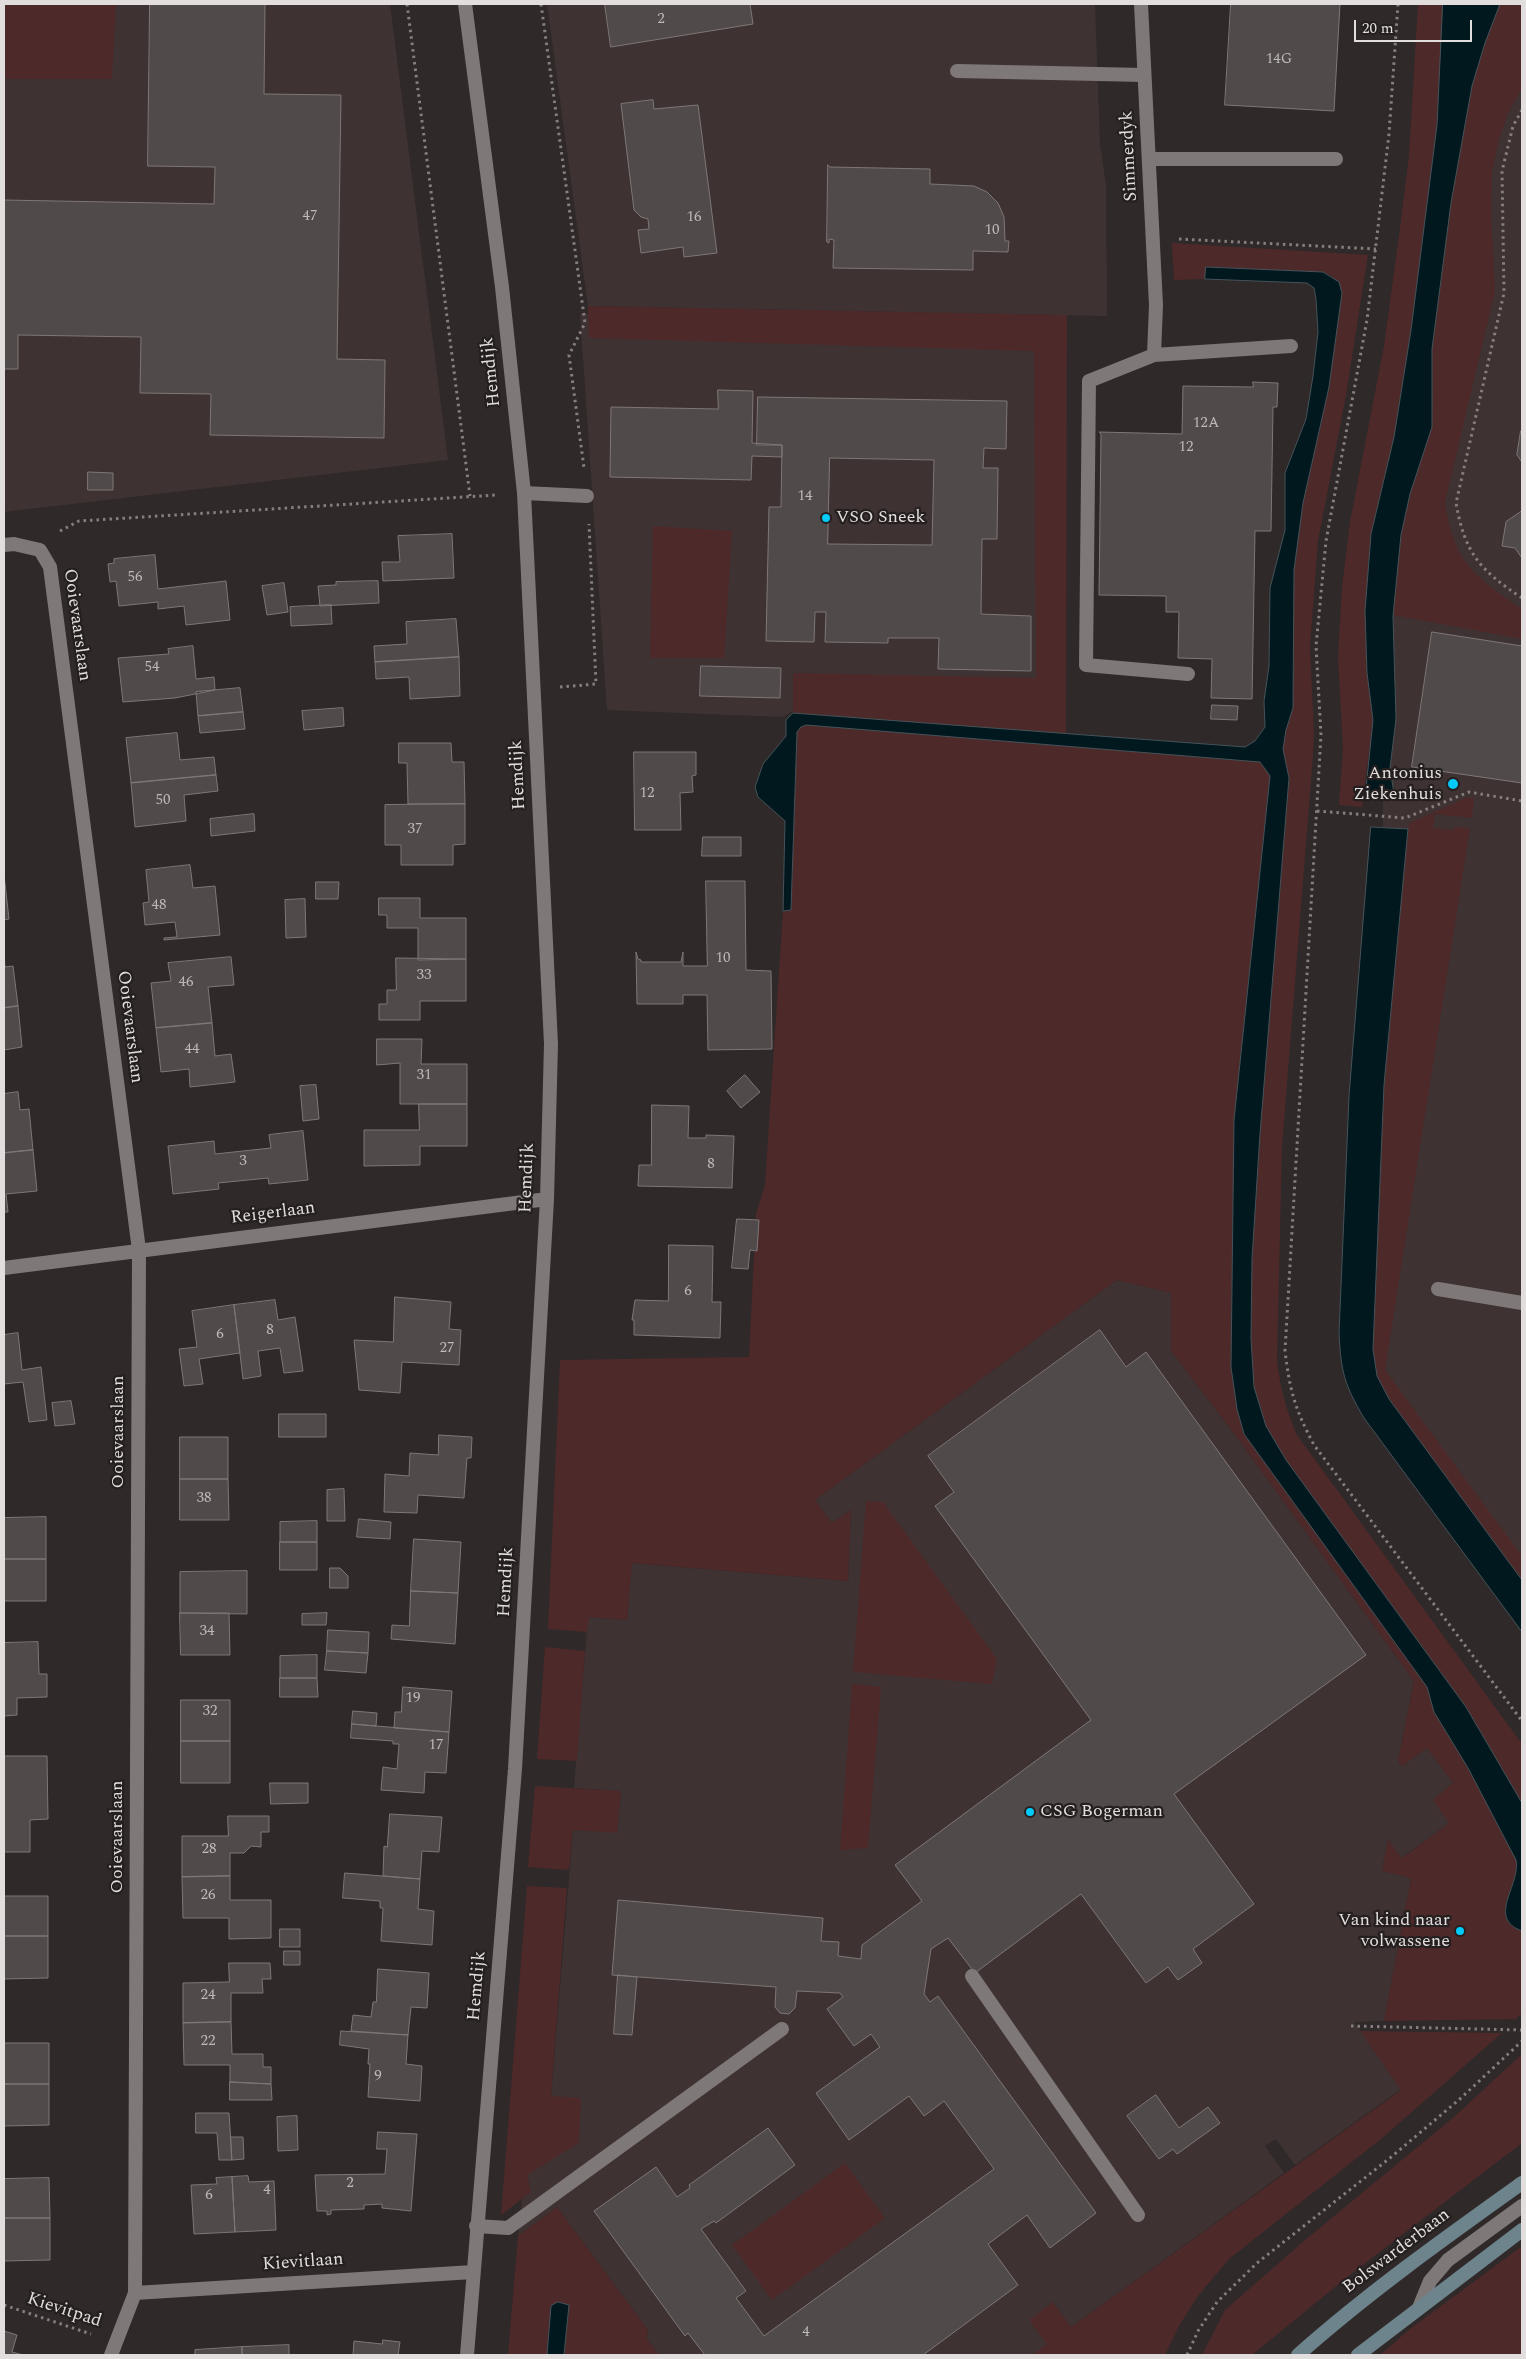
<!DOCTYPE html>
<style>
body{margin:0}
#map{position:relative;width:1526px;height:2359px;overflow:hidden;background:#2f2929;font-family:Spectral,serif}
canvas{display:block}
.frame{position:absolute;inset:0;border:5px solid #e2dede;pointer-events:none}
.scale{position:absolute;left:1354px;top:20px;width:118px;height:22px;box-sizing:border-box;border:2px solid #e2dede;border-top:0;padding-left:6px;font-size:15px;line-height:18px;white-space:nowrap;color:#e2dede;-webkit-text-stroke:4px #251f1f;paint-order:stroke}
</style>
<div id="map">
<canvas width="1526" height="2359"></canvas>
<div class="frame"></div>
<div class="scale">20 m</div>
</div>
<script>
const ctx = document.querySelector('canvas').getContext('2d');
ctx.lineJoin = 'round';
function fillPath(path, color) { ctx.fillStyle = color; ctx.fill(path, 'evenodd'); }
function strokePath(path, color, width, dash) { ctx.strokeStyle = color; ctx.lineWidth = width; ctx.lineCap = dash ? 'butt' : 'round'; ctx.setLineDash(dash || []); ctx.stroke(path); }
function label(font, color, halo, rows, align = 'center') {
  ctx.font = font + ' Spectral,serif'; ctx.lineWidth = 4.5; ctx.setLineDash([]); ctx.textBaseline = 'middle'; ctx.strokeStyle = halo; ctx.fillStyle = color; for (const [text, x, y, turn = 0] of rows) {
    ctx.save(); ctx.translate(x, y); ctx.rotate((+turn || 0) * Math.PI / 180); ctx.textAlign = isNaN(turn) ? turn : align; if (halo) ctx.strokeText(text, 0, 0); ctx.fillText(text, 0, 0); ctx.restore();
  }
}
fillPath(new Path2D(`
 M4,4H390L448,460L4,512Z
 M547,4H1095L1100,144L1106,186L1107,316L588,306Z
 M1465,4H1522V1608L1355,1332L1383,838V730L1378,626Z
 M580,314L1056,326L1062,731L795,710L782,717L607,710Z
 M1117,1280L1171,1293V1351L1236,1436L1414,1681L1398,1761L1402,1766L1427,1748L1453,1783L1449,1823L1401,1858L1388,1840L1382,1871L1411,1878L1384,2021L1354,2022L1401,2089L1295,2165L1276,2139L1265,2146L1284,2173L1071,2327L1053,2302L1047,2345L1032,2355H659L647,2339L648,2330L557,2207L518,2236L522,2199L531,2192L527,2175L551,2097L573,1830L617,1832L621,1791L574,1788L588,1617L627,1620L631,1563L848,1581L851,1510L832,1523L815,1500Z`), '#3f3232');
fillPath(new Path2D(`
 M4,4H116L112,79H4Z
 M1418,4H1443L1437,125L1411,330L1394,437L1371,534L1365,611L1367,673L1373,720L1362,807L1339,805L1343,749L1338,657L1342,587L1350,522L1384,346L1400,228L1409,156Z
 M1500,4H1522V89L1508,113L1499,139L1492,173L1491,212L1495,291L1445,502C1454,563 1474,576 1522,609V639L1393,615L1401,535L1410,494L1432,427L1433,390L1432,349L1451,203L1472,86L1485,43Z
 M1172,243L1368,255L1346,395L1318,541L1310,646L1314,735L1312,768L1282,1146L1277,1360C1280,1387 1286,1410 1297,1435L1522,1744V1803L1466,1707L1286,1460L1266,1426L1254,1387L1251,1339L1252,1259L1260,1134L1289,779L1283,749L1286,730L1293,708L1294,570L1303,503L1329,387L1342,293L1332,276L1323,272L1206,267L1205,279L1174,280Z
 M588,306L1067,315L1066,734L793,713V673L1036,678L1034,351L589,338Z
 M653,526L732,531L724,658H650Z
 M806,725L1260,762L1270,776L1234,1120L1231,1367L1237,1409L1244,1434L1427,1687L1434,1712L1468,1768L1516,1860C1519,1876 1513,1887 1506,1901L1522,1931V2013L1516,2019L1384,2021L1411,1878L1382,1871L1388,1840L1402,1858L1449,1823L1433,1800L1453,1783L1427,1748L1402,1766L1398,1761L1414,1681L1236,1436L1171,1351V1293L1117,1280L815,1500L832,1523L851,1510L848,1581L632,1563L627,1620L589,1617L587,1632L548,1629L560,1360L749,1357L756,1214L765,1185L783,911L791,910L797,732L800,727Z
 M1468,797L1474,799L1472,818L1435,814L1433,828L1454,830L1455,827L1470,828L1385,1370L1522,1556V1580L1389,1399L1377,1376L1373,1349L1384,1085L1408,829L1410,823Z
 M866,1501L883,1502L997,1659L992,1684L853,1672Z
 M545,1647L585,1651L577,1761L537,1759Z
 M852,1684L881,1687L868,1848L840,1850Z
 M535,1786L621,1791L617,1833L573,1830L569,1870L528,1867Z
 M527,1886L567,1888L551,2096L581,2098L579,2143L527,2175L531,2192L501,2215Z
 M1360,2031L1502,2033L1381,2139L1229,2259L1198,2296L1179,2326L1165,2355H1032L1047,2344L1029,2320L1053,2302L1071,2327L1401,2090Z
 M1522,2054V2143L1351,2274L1252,2355H1202L1225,2310L1305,2240L1454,2117Z
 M845,2163L885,2218L772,2300L732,2245Z
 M557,2207L648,2330L647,2339L659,2355H564L569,2305L551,2306L547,2355H508L518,2236Z
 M1522,2246V2355H1380L1410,2329Z`), '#4e292a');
const water = new Path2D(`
 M1443,4H1500L1485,43L1472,86L1451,203L1432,349V427L1410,494L1401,535L1393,616L1396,719L1390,768L1395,800L1365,798L1373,720L1367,673L1365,611L1371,534L1394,437L1411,330L1437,125Z
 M1206,267L1323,272L1339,282L1342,293L1329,387L1303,503L1294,570L1293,708L1286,730L1283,749L1289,778L1260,1134L1252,1259L1251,1339L1254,1387L1266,1426L1286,1460L1466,1707L1522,1803V1931C1486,1918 1521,1885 1516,1860L1468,1768L1434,1712L1427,1687L1244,1434L1237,1409L1231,1367L1234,1120L1270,776L1260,762L806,725L801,727L797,732L791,910L783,911L785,821L758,797L755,787L763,764L786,736V720L793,713L1245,747L1255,741L1265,727L1264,701L1269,666L1270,588L1285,530V473L1306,419L1313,376L1318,332L1316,299L1314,288L1307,283L1205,279Z
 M1371,827L1408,829L1384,1085L1373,1349L1377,1376L1389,1399L1522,1580V1632L1364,1418C1344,1384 1341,1372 1339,1333L1349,1096Z
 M558,2302L569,2305L564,2355H547L551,2306Z`);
fillPath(water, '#02181f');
strokePath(water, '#455358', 1);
const building = new Path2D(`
 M150,4H265L264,94L341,95L337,359L385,360L384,438L210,435L211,394L140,393L141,337L18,335V369H4V200L214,204L215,167L148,166Z
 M605,4H750L753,24L611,47Z
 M1231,4H1340L1334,111L1225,105Z
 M653,100L654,109L698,105L717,253L684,257L683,247L641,253L638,230L649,229L648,219L641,217L634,210L621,104Z
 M828,165L830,167L930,169V184L974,186L987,192L998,203L1004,217L1005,241H1009L1008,252L973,251V270L833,268L834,240L829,239V243L827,242Z
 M1253,382L1278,383L1277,407H1273L1271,531H1255L1252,699L1211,698L1212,659L1178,658L1179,612H1166V596L1099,595L1101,434L1099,432L1182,434L1183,386L1253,387Z
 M718,390L753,391L752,443L782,445V457L752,456L751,480L610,477L611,407L718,409Z
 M758,397L1007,401L1006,449L984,448L983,468H998L997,539H982L981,614L1031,616V671L938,669L939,638H888V643L825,642L826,612H815L814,642L766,641L769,507H781L782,445H757ZM830,458L934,460L932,545L828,544Z
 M1521,431H1522V462L1517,455Z
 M88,472L113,473V490H88Z
 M1522,511V558L1515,548L1502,546L1506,522Z
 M452,534L454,578L383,581L382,562H400L398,536Z
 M155,555L158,589L226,581L230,620L186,625L184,606L158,609V602L119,606L116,581L110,582L108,564L114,563V559Z
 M378,581L379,603L320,606L318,586L336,585V582Z
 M284,583L288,612L267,615L262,586Z
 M331,605L332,624L291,626L290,607Z
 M456,619L459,657L375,662L374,646L407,644L406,622Z
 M1432,632L1522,646V783L1412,767Z
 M193,646L196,679L214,677L215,690L175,698L123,702L118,658L169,654L168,649Z
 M459,657L460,696L410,699L409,677L376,679L375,662Z
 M701,666L781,668L780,698L700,696Z
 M240,688L243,712L198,716L196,692Z
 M1212,705L1238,706L1237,720L1211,719Z
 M343,708L344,726L304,730L302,711Z
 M243,712L245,729L200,733L198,716Z
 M177,733L180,760L214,757L216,775L131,783L126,738Z
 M399,743H451L452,762H464L465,804H408L407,763H399Z
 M634,752H696V775L692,776L693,792L680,793L681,830H635Z
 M216,775L218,791L184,795L186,821L135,827L131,783Z
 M465,804V844L453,845V865H401V845H385V805Z
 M254,814L255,831L211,836L210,819Z
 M703,837H741V856H702Z
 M190,865L193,888L215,886L220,935L164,940V938L177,937L175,922L145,925L143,903L149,902L146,870Z
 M4,875L9,919L4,920Z
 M706,881H745L746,970L771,971L772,1049L708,1050L707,995H683V1004H637L636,952L638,959L641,960V962H681L683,952V966H707Z
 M316,882H339L338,899H316Z
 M379,898H420V918H466V959L418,960V928H387V915H379Z
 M305,899L306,937L286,938L285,900Z
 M4,954L5,967L13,966L18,1006L4,1008Z
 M231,957L234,985L208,987L212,1023L156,1028L151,983L171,981L168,963Z
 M396,958L466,959V1001H420V1020H379V1004H387V990H396Z
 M18,1006L22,1047L4,1050V1008Z
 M212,1023L215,1056L231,1054L235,1082L190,1087L189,1069L161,1072L156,1028Z
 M377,1039H422L421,1064H467V1104H400V1063L377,1065Z
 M745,1075L760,1092L741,1108L727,1091Z
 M316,1085L319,1119L303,1121L300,1086Z
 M18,1092L20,1110L29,1109L33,1150L4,1153V1094Z
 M419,1104H467V1146H420V1165L364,1166V1130H419Z
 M652,1105L689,1106L688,1138H706V1135L734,1136L732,1188L638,1186L639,1165H651Z
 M303,1131L308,1180L269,1184L268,1178L218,1183L219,1189L173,1194L168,1146L214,1141L215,1154L271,1148L269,1135Z
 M33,1150L37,1191L6,1194L8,1212H4V1153Z
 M737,1219L759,1220L757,1251L750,1250L748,1269L732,1268Z
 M669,1245L713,1246L712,1302H721L720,1338L634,1335V1320H632L635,1300L668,1301Z
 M395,1297L451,1302L449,1329L461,1330L459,1365L402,1362L400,1393L359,1390L354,1340L393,1342Z
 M275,1300L278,1320L295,1317L303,1371L284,1373L280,1348L258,1351L261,1376L243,1379L234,1305Z
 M234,1305L240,1353L199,1359L203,1384L184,1386L179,1349L197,1347L192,1311Z
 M1100,1330L1126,1367L1146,1352L1366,1655L1174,1794L1254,1904L1193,1949L1202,1963L1178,1980L1168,1967L1146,1983L1081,1894L975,1973L948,1938L931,1949L924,1994L930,2002L938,1996L1096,2213L1050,2248L1027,2215L988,2244L1018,2285L923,2355H705L688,2333L685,2336L594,2211L656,2167L677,2197L690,2188L689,2185L768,2128L795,2165L716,2223L714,2221L701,2229L746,2291L736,2298L764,2336L994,2169L944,2101L924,2116L909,2096L849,2140L816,2093L880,2047L871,2034L854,2046L827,2009L843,1997L840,1993L797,1991L795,2008L789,2014L780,2013L775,2007L776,1987L612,1975L618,1900L823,1918L821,1941L839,1942L838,1956L861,1959L862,1945L922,1901L895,1865L1091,1720L935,1506L954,1492L928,1456Z
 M18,1333L22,1370L41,1367L47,1420L29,1422L23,1382L4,1384V1335Z
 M71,1401L75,1424L55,1426L52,1403Z
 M279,1414H326V1437H279Z
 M439,1435L472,1437L471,1458H467L464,1498L418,1495L417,1513L384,1512L385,1474L409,1476L410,1453L438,1455Z
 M180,1437H228V1479H180Z
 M180,1479H228L229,1520H180Z
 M344,1489L345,1521H327V1490Z
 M46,1517V1559H4V1518Z
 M359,1519L391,1522L390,1539L357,1537Z
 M317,1521V1542H280V1522Z
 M414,1539L461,1542L458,1593L411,1591Z
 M280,1542H317V1570H280Z
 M4,1559H46V1601H4Z
 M330,1568H340L348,1576V1588H330Z
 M247,1571V1614L180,1613V1572Z
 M411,1591L458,1593L455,1644L391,1639L392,1625L409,1626Z
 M180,1613H229L230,1655H181Z
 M327,1613L326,1625H302V1614Z
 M328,1630L369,1632L368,1653L327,1651Z
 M38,1642L39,1674H47V1697L17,1698V1715L4,1716V1643Z
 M327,1651L368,1653L366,1673L325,1670Z
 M317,1655V1678H280V1656Z
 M280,1678H317L318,1697H280Z
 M403,1687L452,1691L449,1732L394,1728L395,1712H401Z
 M181,1700H230V1741H181Z
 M353,1711L377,1713L376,1726L352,1724Z
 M352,1724L449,1732L446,1773L425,1772L424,1793L381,1790L383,1767L397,1769L399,1744H393V1741L351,1738Z
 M181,1741H230V1783H181Z
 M4,1756H47L48,1819L30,1820V1852H4Z
 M270,1783H308V1803L271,1804Z
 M390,1814L442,1817L439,1852L422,1851L420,1879L383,1876L384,1846L387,1847Z
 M228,1816H269V1832H261V1847L251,1846L244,1853H230V1876L182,1877V1836H228Z
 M345,1873L420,1879L418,1909L434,1911L432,1945L381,1941L383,1908H380V1901L343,1898Z
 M230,1876V1900H271V1938L229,1939V1918H183L182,1877Z
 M4,1896H48V1936H4Z
 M280,1929H300V1947H280Z
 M4,1936H48V1978L4,1979Z
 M284,1951H300V1965H284Z
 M229,1963H270L271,1979H262L263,1993H231V2022L183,2023V1983L229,1982Z
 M378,1969L429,1973L427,2008L411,2007L408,2035L351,2031L353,2015L371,2017L373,2002H376Z
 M618,1975L637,1977L632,2035L614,2034Z
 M231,2022L232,2054H263V2067H271V2084L230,2082V2065H184L183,2023Z
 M341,2031L408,2035L406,2064L422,2066L420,2101L368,2097L370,2064H368L369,2049L340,2045Z
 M4,2043H49V2084H4Z
 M230,2082L271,2084L272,2100H230Z
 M4,2084H49V2125L4,2126Z
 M1156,2095L1179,2128L1208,2107L1220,2123L1177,2154L1173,2149L1159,2159L1127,2116Z
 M196,2113H229L232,2160H219L217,2133H196Z
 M297,2116L298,2150L278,2151L277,2117Z
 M378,2132L417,2134L411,2211L382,2208V2204L364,2205V2209L331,2210V2214L327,2215V2211H317L315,2175L385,2174L387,2149H377Z
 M231,2137H243L244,2159L232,2160Z
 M248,2176L249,2182L274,2181L276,2230L235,2232L232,2177Z
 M232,2177L235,2232L194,2234L191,2185L217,2184L216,2178Z
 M49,2178L50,2218H4V2179Z
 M4,2218H50V2260L4,2261Z
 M4,2331L17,2335L12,2352L23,2355H4Z
 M383,2340L400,2342L398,2355H353L354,2341L382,2344Z
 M289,2345V2355H242V2347Z
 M242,2347V2355H195V2350Z`);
fillPath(building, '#514a4a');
strokePath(building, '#7e7777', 1);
strokePath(new Path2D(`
 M407,4L470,496
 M541,4L585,323L569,355L584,468
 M1398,4L1389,134L1367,320L1326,541L1316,646L1321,735L1285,1351C1290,1392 1295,1409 1314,1445L1522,1721
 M1522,110L1513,126L1502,171L1504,293L1456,503C1465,554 1480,570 1522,598
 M1179,239L1376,249
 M60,531L79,521L496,495
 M560,687L596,684L589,524
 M1317,811L1405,818L1469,792L1522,801
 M1351,2026L1522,2030
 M4,2305L91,2334
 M1187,2355L1198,2331L1217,2302L1257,2263L1390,2158L1461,2098L1522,2041`), '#857f7f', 3, [2.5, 4]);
strokePath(new Path2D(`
 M957,71L1144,75
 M1149,159H1336
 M1154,355L1156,305
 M524,493L587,496
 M1188,674L1086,665L1089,381L1154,355L1291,346
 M1438,1289L1522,1303
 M476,2226L508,2228L782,2029
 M1419,2308L1430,2281L1448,2260L1522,2206`), '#7f7878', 14);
strokePath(new Path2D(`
 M972,1976L1138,2215`), '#7f7878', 14);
strokePath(new Path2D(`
 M465,4L502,287L524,493L551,1044L547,1199L515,1769L467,2355
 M1141,4L1156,305
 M4,545L14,544L40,550L50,567L139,1250L135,2293L111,2355
 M4,1268L547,1199
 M135,2293L473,2272`), '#7f7878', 14);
strokePath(new Path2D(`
 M1298,2355C1369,2292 1445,2238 1522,2183
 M1358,2355L1522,2230`), '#6d848c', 14);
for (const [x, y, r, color] of [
 [826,518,5,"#02cbf9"],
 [1453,784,6,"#02cbf9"],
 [1030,1812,5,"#02cbf9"],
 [1460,1931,5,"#02cbf9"]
]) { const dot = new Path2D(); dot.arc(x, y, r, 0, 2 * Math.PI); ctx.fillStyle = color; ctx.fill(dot); strokePath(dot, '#251f1f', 2); }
label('15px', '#beb9b9', null, [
 ["2",661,20],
 ["14G",1279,60],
 ["47",310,217],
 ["16",694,218],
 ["10",992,231],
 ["12A",1206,424],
 ["12",1186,448],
 ["14",805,497],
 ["56",135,578],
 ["54",152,668],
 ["12",647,794],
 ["50",163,801],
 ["37",415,830],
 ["48",159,906],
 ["10",723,959],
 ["33",424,976],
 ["46",186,983],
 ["44",192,1050],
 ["31",424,1076],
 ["3",243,1162],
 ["8",711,1165],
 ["6",688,1292],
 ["8",270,1331],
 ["6",220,1335],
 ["27",447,1349],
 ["38",204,1499],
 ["34",207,1632],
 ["19",413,1699],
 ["32",210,1712],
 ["17",436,1746],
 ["28",209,1850],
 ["26",208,1896],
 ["24",208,1996],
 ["22",208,2042],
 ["9",378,2077],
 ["2",350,2184],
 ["4",267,2191],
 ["6",209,2196],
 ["4",806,2333]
]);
label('18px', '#e2dede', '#251f1f', [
 ["Simmerdyk",1130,156,-93],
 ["Hemdijk",492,372,-96],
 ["Ooievaarslaan",76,625,82],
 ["Hemdijk",519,775,-93],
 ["Ooievaarslaan",129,1027,83],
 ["Hemdijk",528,1178,-88],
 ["Reigerlaan",273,1214,-7],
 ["Ooievaarslaan",119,1432,-90],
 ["Hemdijk",507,1582,-87],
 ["Ooievaarslaan",118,1837,-90],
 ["Hemdijk",478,1986,-85],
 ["Bolswarderbaan",1397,2252,-37],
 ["Kievitlaan",303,2263,-4],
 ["Kievitpad",64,2311,18]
]);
label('18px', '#e2dede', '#251f1f', [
 ["VSO Sneek",836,518],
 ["Antonius",1442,774,"right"],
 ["Ziekenhuis",1442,795,"right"],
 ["CSG Bogerman",1040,1812],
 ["Van kind naar",1450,1921,"right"],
 ["volwassene",1450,1942,"right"]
], 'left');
</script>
